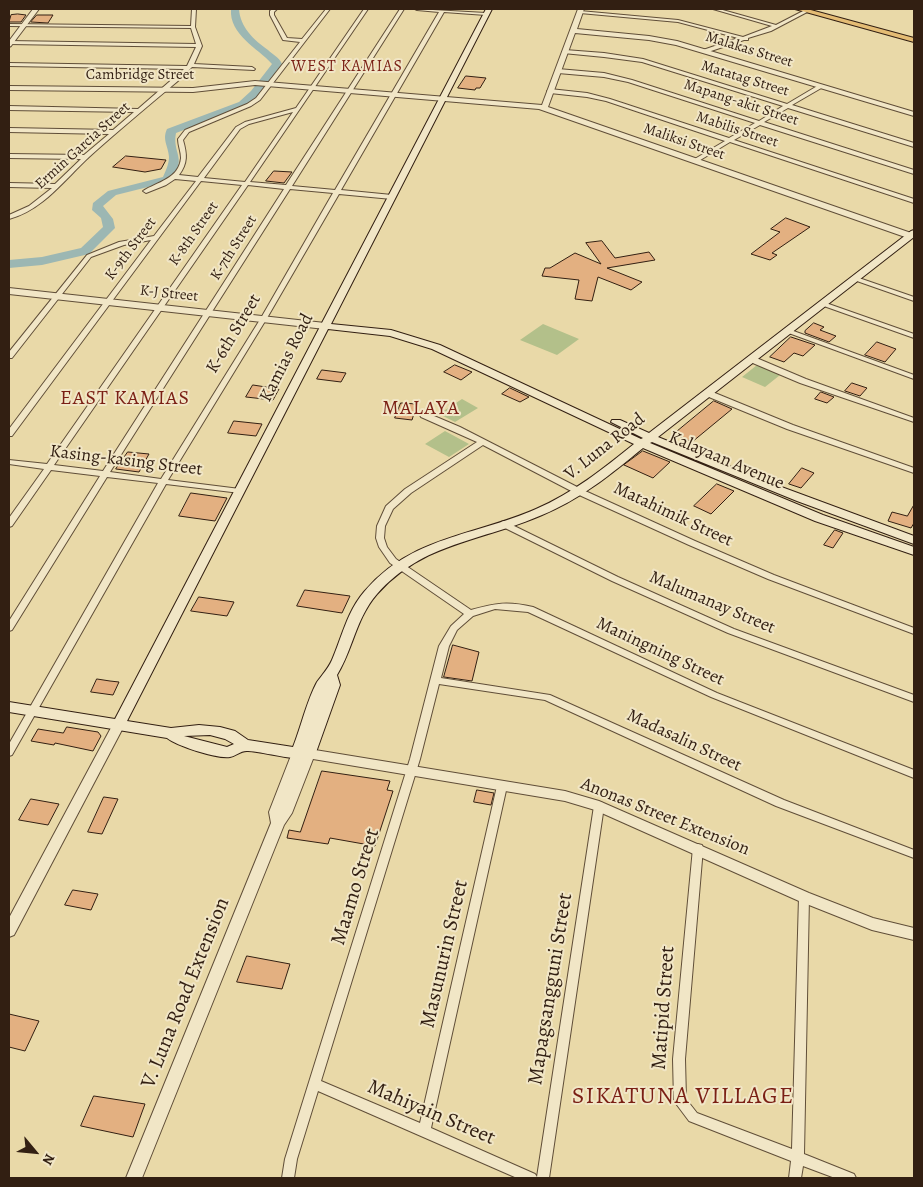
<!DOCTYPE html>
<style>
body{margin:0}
#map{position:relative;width:923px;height:1187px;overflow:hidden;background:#e9d9a8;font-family:Alegreya,serif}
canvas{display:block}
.frame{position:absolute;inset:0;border:10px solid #321f12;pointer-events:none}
.north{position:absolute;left:10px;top:1127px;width:50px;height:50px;-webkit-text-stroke:4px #f1e6c6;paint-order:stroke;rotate:118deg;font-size:14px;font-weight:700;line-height:20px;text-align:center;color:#321f12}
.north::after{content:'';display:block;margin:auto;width:18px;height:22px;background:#321f12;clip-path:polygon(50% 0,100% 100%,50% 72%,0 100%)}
</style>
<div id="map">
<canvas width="923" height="1187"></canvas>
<div class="frame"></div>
<div class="north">N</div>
</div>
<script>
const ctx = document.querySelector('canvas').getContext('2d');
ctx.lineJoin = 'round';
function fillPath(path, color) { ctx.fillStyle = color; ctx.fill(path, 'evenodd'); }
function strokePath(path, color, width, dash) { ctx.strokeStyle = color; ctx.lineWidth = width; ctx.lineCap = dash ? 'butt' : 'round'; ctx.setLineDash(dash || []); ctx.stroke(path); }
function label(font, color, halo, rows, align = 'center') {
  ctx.font = font + ' Alegreya,serif'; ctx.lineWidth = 4; ctx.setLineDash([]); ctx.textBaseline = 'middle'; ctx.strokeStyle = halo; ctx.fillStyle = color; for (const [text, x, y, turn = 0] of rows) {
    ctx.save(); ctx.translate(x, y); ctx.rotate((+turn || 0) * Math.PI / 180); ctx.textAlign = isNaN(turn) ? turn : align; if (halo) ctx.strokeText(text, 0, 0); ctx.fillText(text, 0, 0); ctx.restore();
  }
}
fillPath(new Path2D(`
 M543,324L579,339L557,355L520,340Z
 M757,365L780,375L765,387L742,377Z
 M462,399L478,408L455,422L439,414Z
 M445,431L469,444L449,457L425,444Z`), '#b3c08a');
fillPath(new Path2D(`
 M231,9H239C240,27 254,40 268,50C273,55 279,57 282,64L259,95L247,106L176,133C172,153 187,157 172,181L116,195L103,206L113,219L115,228L89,254L42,265L9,268V260L42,257L81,248L103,227L101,218L92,210L93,203L108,191L163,177C166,170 169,164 169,157C168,145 162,140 167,129L239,102L251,91L272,64C258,48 229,35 231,9Z`), '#9cb7b3');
const building = new Path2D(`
 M18,14L26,15L21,22H9L11,15Z
 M37,15H53L48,23L31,22Z
 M466,76L486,78L480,88H476L475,90L458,88Z
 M126,156L166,160L161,169L145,172L113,167Z
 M274,171L292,172L284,183L266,181Z
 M786,218L810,227L772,253L777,255L770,260L751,254L780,232L771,229Z
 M602,241L615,258L649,252L655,260L607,268L642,282L631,290L598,277L592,301L575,299L579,280L542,276L545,268H550L575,253L601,264L586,243Z
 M814,323L824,327L820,330L836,336L829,342L805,333V331Z
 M791,337L815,345L803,356L794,353L784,362L770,357Z
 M877,342L896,349L885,362L865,355Z
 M455,365L472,372L461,380L444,372Z
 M322,370L346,373L341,382L317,379Z
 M852,383L867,388L860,396L845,391Z
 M253,385L279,389L273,400L246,397Z
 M510,388L529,397L520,402L502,394Z
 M821,392L834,397L827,403L815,399Z
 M714,401L732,409L692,442L674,434Z
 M401,403L417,404L412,420L395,418Z
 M234,421L262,424L256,436L228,433Z
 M643,451L670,462L653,478L624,465Z
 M128,452L149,454L139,472L116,469Z
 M802,468L814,473L801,488L789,484Z
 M717,484L734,491L711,514L694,506Z
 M191,493L227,498L215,521L179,516Z
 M914,505V523L911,528L888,521L892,512L907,516Z
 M835,530L843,533L833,548L824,545Z
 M305,590L350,596L342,613L297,606Z
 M199,597L234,602L227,616L191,611Z
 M453,645L479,652L472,681L444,677Z
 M97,679L110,681L119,682L113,695L91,692Z
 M67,727L98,732L101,736L93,751L55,743L54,745L31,741L38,729L63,733Z
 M322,771L390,781L387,790L393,791L375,846L330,838L328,844L287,838L289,830L300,832Z
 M477,790L494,793L491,805L474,802Z
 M104,797L118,799L102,834L88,832Z
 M31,799L59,804L48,825L19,820Z
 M73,890L98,894L91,910L65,905Z
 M247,956L290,964L282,989L237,982Z
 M9,1014L39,1021L25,1051L9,1047Z
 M94,1096L145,1104L133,1137L81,1126Z`);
fillPath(building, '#e3b081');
strokePath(building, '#321f12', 1);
const minor = new Path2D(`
 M192,9H196L195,27L202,46L194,64L252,67L255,69L254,70L192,67L179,80C148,106 119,130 89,157C64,180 43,210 9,219V215L29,206L52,188L9,187V183L55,184L81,159L9,158V154L84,155L109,134L9,132V128L113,130L134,112L9,110V106L138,109L184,69L9,66V63L187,66L196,47L9,44V41L196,44L191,28L9,26V24L191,26Z
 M272,9H277L274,12V15L287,38L302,39L326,9H330L260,100L251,106L189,132L183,140C187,154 188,163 179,175L198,177L236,127L245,122L296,108L364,9H368L250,182L286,185L400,9H404L292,186L335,190L439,12L417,10L415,9L486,13L488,14L486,15L444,12L341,190L392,195L395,197L392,199L339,194L267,318L168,480L240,489L244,491L240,493L166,484L12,755L9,756V744L158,483L107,477L12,630L9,631V621L100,476L51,470L12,526L9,527V518L44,469L9,464V460L47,464L242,185L201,181L12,436H9V429L151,240L124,245L91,257L12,358H9V352L87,255L119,242L154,236L196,181L175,179L166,185L146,193L143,191C157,182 179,179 181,158C181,152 178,145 178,139L185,130L247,104L256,98L300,42L283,40L270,15V11ZM293,112L245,182L204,178L240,129L249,124ZM248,185L284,189L103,471L54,465ZM290,189L333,193L261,318L161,479L110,472Z
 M713,9H719L776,25L805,10L809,11L771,31L748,38V40H744L705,53L702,51L703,50L738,38L678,22L580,13L578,12L580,11L678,20L743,37L772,26Z
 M565,50L604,53L643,59L787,104L819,85H823V87L792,105L914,143V147L788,108L764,122L914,170V174L760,125L734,140L914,199V203L730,142L697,162H693V160L725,141L606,101L587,97L550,93L547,91L550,89L587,93L610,99L729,138L755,123L628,82L604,77L558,73L555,71L558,69L604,73L632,80L759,121L783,106L642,62L604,57L563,53L562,52Z
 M856,277L914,297V301L854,280L853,279Z
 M823,302L914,334V338L821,305V303Z
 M788,329L914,375V379L786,332L785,331Z
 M748,357H754L806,379L914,418V422L800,383L748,361Z
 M704,391H710L793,425L914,468V473L787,429L704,395Z
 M421,413H427L460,427L583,490L695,541L774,575L914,628V634L768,579L689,545L577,494L483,445L411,493L393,509L385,526L384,538L387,547L396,559L471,610C495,603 508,601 533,607L717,693L914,770V778L711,697L528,612L495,609L473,616L457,630L449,646L441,678L550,695L784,800L914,850V858L776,806L545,700L439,684L420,759L321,1081L420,1123L497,786L498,783L502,782L506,783L507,786L431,1128L535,1174L537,1177L594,806L595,803L599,802L603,803L604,806L549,1178H517L318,1091L297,1159L294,1178H282L285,1159L410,759L439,646L451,626L464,614L390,563L379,547L376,538L377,526L386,506L405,489L477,442L421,417L420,415Z
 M504,521L618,577L734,629L914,695V702L728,633L612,581L501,526L500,524L501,522Z
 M698,844L702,845L703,848L685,1059L686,1099L697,1113L792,1149L799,897L800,894L804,893L808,894L809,897L804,1154L854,1174L856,1178H835L803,1166L801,1178H789L791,1161L689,1121L674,1101L673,1059L693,848L694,845Z`);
const tertiary = new Path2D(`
 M33,9H39L11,46L9,47V41Z
 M578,9H584L577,29L649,36L677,41L914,112V116L676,45L649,40L575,33L548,107L914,234V237L908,238L539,109L255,85L193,92L9,90V86L193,88L255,81L542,105Z
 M9,288L325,323L329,326L325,329L9,294Z
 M119,719L123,721L125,724L14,935L9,937V918L113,724L115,721Z
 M298,748L304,752L309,749L565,791L599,801L809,893L873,918L914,928V940L872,930L799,901L595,810L565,801L313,759L292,813L284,825L142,1178H126L271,823L269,812L292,753L294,750Z`);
const secondary = new Path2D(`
 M486,9H492L331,324L391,330L440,345L641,439L643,438L611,422L612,420H620L649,433L911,231L914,230V237L658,437L768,482L914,536V544L797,501L652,442L650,443L823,515L914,547V555L815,521L643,448C611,474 581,499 542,515C483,541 423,542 377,594C356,618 353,649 337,675L340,685L314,758C299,762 265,752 248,751C241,750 236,756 230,757C217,759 177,746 167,738L9,712V702L115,719ZM328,329L390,336L432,349L634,444C603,469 573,493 536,509C475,536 411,536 364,592C347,612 342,637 332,660C328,669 322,675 317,682C307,700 301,727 293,747L248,740L235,731L220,727L199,725L171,728L127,721ZM210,735L225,739L234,744L227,747L184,736Z`);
const primary = new Path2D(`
 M795,9H807L914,38V42Z`);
strokePath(minor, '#604e38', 2);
strokePath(tertiary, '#604e38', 2);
strokePath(secondary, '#321f12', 2);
strokePath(primary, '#321f12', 2);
fillPath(minor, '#f1e6c6');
fillPath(tertiary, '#f1e6c6');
fillPath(secondary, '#f1e6c6');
fillPath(primary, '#e4bc74');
label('15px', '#321f12', '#f1e6c6', [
 ["Malakas Street",749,50,17],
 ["Cambridge Street",140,75],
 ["Matatag Street",745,79,17],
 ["Mapang-akit Street",741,103,18],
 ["Mabilis Street",737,130,18],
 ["Maliksi Street",684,142,19],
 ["Ermin Garcia Street",83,146,-42],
 ["K-8th Street",194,234,-55],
 ["K-7th Street",234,248,-58],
 ["K-9th Street",131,249,-53],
 ["K-J Street",169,294,6]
]);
ctx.letterSpacing = '1px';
label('16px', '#7a1f14', '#f1e6c6', [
 ["WEST KAMIAS",347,67]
]);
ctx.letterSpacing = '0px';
label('18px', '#321f12', '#f1e6c6', [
 ["K-6th Street",234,334,-59],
 ["Kamias Road",287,358,-63],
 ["V. Luna Road",605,447,-38],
 ["Kasing-kasing Street",126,461,7],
 ["Kalayaan Avenue",726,461,23],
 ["Matahimik Street",673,515,25],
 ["Malumanay Street",712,603,23],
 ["Maningning Street",660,652,25],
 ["Madasalin Street",684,741,25],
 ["Anonas Street Extension",665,817,22]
]);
ctx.letterSpacing = '1px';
label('20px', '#7a1f14', '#f1e6c6', [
 ["EAST KAMIAS",125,399],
 ["MALAYA",421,409]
]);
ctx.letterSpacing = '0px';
label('21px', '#321f12', '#f1e6c6', [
 ["Maamo Street",356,887,-73],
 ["Masunurin Street",445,954,-77],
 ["Mapagsangguni Street",551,989,-81],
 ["V. Luna Road Extension",186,993,-68],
 ["Matipid Street",664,1008,-86],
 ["Mahiyain Street",431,1113,23]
]);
ctx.letterSpacing = '1px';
label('24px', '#7a1f14', '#f1e6c6', [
 ["SIKATUNA VILLAGE",683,1097]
]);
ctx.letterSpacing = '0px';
</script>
